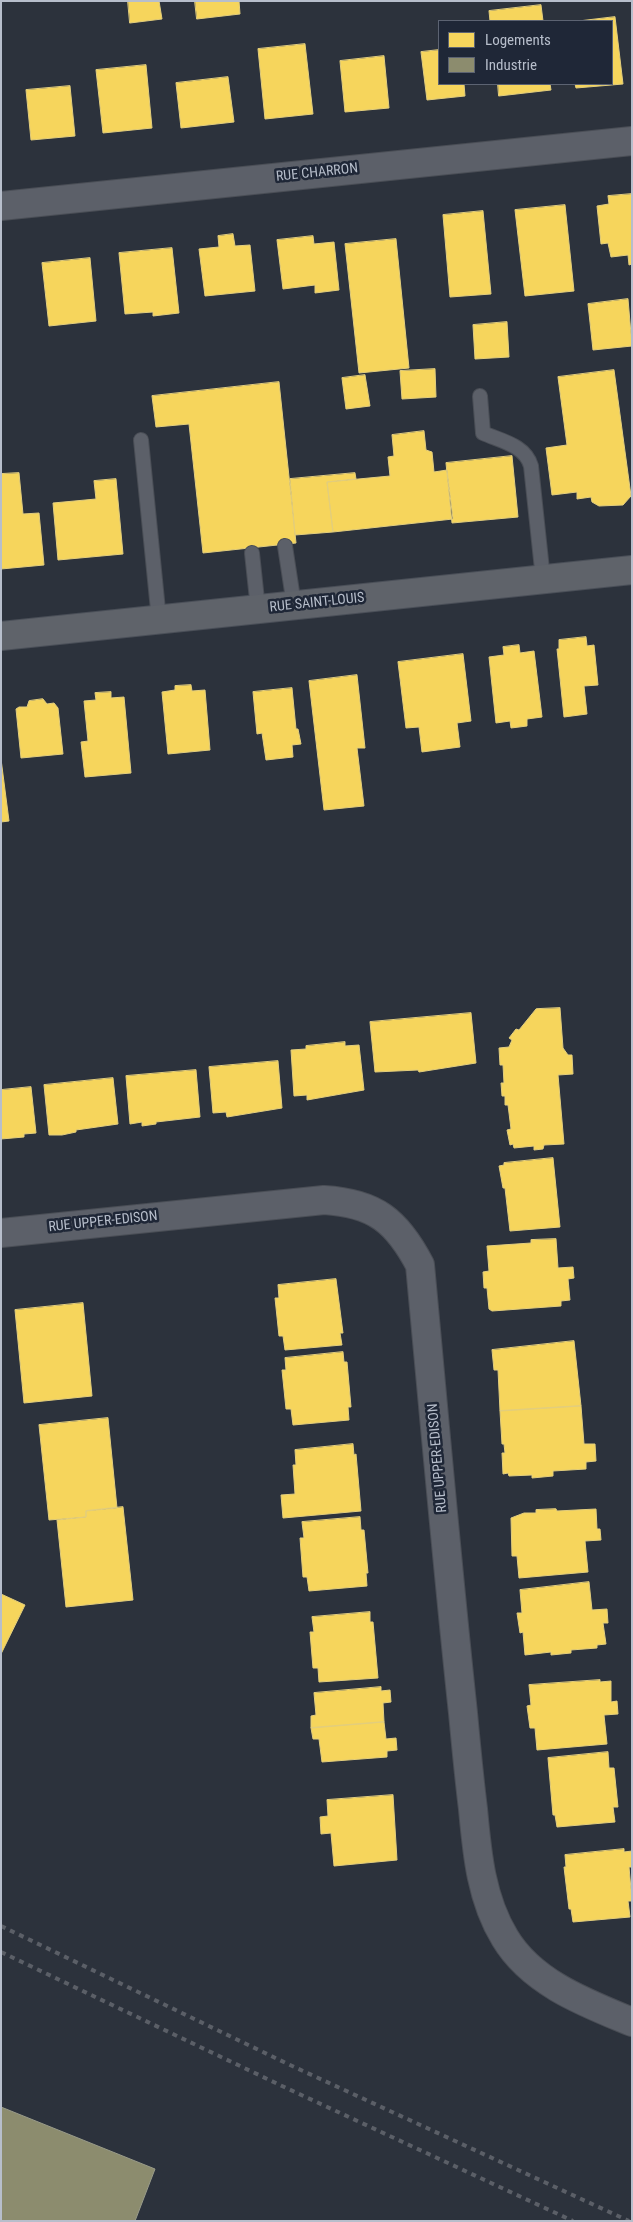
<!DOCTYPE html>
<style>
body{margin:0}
#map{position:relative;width:633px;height:2222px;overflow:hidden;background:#2c323c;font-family:"Roboto Condensed",sans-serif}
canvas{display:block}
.frame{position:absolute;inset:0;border:2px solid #b7becb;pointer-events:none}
.legend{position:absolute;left:438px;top:20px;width:175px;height:65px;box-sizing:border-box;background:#1f2737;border:1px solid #5c6372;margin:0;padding:6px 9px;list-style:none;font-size:15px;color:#b7becb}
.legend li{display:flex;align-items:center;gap:10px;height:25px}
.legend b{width:25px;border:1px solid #5c6372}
</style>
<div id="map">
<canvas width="633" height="2222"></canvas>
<div class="frame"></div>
<ul class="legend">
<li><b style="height:14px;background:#f6d55c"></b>Logements</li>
<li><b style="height:14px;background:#8c8c6e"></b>Industrie</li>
</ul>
</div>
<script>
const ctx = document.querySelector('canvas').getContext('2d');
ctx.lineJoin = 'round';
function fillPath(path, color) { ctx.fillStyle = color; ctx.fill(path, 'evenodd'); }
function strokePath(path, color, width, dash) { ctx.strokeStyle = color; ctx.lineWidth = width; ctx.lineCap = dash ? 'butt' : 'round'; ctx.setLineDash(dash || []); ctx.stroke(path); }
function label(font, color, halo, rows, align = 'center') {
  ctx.font = font + ' "Roboto Condensed",sans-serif'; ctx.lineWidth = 5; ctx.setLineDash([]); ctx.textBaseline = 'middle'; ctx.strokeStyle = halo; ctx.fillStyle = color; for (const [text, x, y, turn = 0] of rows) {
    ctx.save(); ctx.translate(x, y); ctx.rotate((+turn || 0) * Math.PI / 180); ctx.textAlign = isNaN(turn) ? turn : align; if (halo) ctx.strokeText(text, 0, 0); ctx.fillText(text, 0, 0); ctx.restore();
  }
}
const homes = new Path2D(`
 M128,1H159L162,19L130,23Z
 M195,1H239L240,14L197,19Z
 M541,5L543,21H490L489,11Z
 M615,17L623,84L576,88L575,84H612V21H579Z
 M305,44L313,114L265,119L258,49Z
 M439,50V84H464L465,96L427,100L421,52Z
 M384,56L389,108L345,112L340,61Z
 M146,65L152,128L103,133L96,70Z
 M228,77L234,122L181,128L176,83Z
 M498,84H550L551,90L499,96Z
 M70,86L75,136L31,140L26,90Z
 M632,194V264L629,265L628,255L611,257L608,243L601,244L597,206L609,204L608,196Z
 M565,205L574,291L525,296L515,210Z
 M483,211L491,294L450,297L443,215Z
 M233,234L235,246L250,245L255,291L205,296L199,249L219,247L218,236Z
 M313,236L314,244L334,242L339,290L315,293V285L283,289L277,240Z
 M396,239L409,368L359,373L345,244Z
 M172,248L179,313L153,316V312L125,314L119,253Z
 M90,258L96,321L49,326L42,263Z
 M628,299L632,346L593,350L588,304Z
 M507,322L509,357L475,359L473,325Z
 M435,369L436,397L402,399L400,371Z
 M614,370L631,496L623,505L599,506L592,502L591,497L577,499V492L552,495L546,448L567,445L558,377Z
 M365,375L370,406L346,409L342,378Z
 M279,382L296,543L203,553L189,424L156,427L152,396Z
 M424,431L426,450L432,452L434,472L447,470L453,519L333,532L327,482L390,476L388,457L394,456L392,435Z
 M512,456L518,517L452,523L446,463Z
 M19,473L23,514L39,513L44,565L1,569V474Z
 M355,473L356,479L327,482L333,532L295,535L290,479Z
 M116,479L123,554L58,560L53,503L96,499L94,481Z
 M586,637L587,646L594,645L598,685L584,686L587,714L564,717L557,649H559V640Z
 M519,645L520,653L534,651L542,717L527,719V726L511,728L510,721L496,723L489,657L504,655L503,647Z
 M463,654L471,721L457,723L460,747L422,752L419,727L406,728L398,662Z
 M357,675L365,748H357L364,806L324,810L309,681Z
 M191,685L192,691L205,690L210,750L168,754L162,692L175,690V686Z
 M292,688L296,729H298L301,744L292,745L293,757L266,760L262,733L257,734L253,692Z
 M111,692V698L124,697L131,773L85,777L81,742L88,741L84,701L96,700L95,693Z
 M43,699L47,704L54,703L58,708L63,754L21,758L16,709L19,707H27L29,701Z
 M1,759L9,821L1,822Z
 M560,1008L563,1048L568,1055H572L573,1074L558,1075L564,1144L544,1145L543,1149L534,1150V1146L514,1148L513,1144L510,1145L507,1130L511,1129L508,1105H505V1096H502L501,1083H504L503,1065H500L499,1048L509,1047L512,1040L509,1038L516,1029L519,1030L536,1009Z
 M471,1013L476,1063L419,1072L418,1070L375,1072L370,1022Z
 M345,1042V1046L359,1045L364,1090L307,1100V1095L294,1096L291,1050L306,1049V1046Z
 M278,1061L282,1108L227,1117L226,1112L213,1113L209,1067Z
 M196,1070L200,1117L156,1122V1124L142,1126V1122L130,1124L126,1076Z
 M113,1078L118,1124L76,1130V1132L62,1135H49L44,1085Z
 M31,1087L36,1133L24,1134V1137L1,1139V1090Z
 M553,1158L560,1227L510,1231L505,1188H503L499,1166L504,1165V1163Z
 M556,1239L558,1268L573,1267L574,1278L568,1279L570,1300L561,1301V1306L492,1311L489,1309L487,1288H484L483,1272L489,1271L487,1246L531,1243V1240Z
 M336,1279L343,1333H340L342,1345L285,1350L283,1336H279L275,1298H279L278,1285Z
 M83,1303L92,1396L24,1403L15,1310Z
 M574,1341L581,1406L500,1411L498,1370H494L492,1350Z
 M343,1352L344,1362H347L351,1407H348L349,1420L293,1425L291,1409H286L282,1370H286L285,1358Z
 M581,1406L584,1444H595L596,1461L586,1462V1469L553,1471V1476L532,1478V1475L509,1476L508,1473L503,1474L502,1453H505L504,1444H502L500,1411Z
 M108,1418L117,1508L86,1511V1517L49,1520L39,1425Z
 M353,1444L354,1455L356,1454L361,1511L283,1518L281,1495L295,1494L293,1465H296L295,1450Z
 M123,1507L133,1600L66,1607L57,1520L86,1517V1511Z
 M556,1509L557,1511L596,1509L597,1529H600L601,1540L585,1541L588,1572L519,1578L517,1556H512L511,1518L524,1513H536V1510Z
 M360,1517L361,1530H364L368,1573H366L367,1586L309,1591L307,1577H303L300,1538H304L302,1522Z
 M589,1582L592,1610L607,1609L608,1623H603L606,1644L597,1645V1648L571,1650V1653L551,1655V1652L525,1655L523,1632L520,1633L517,1613H522L520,1590Z
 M1,1594L25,1605L1,1654Z
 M370,1612V1622H373L378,1678L319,1682L318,1668H313L310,1632H314L312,1617Z
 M600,1680V1682L611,1681V1702L617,1701L618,1714L604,1715L607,1744L537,1750L535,1728H530L527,1706L531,1705L529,1685Z
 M381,1687V1691L390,1690L391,1702L383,1703L384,1722L311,1728V1716L316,1715L314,1693Z
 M384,1722L386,1739L396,1738L397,1750L387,1751V1757L322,1762L319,1739H313L311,1728Z
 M608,1752L609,1768H614L618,1807H613L615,1822L557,1827L555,1815H553L548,1758Z
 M393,1795L397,1860L334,1866L331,1833L321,1834L320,1817L328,1816L327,1800Z
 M624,1849V1852L632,1851V1867H629L632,1901H628L630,1917L573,1922L571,1909H569L564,1867H566L565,1855Z`);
fillPath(homes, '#f6d55c');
strokePath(homes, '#e3ce7d', 1);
const industry = new Path2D(`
 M1,2107L155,2169L135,2221H1Z`);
fillPath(industry, '#8c8c6e');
strokePath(industry, '#999b8a', 1);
const lane = new Path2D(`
 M480,396L483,433C501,441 525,445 531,466L543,579
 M141,440L159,620
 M285,546L294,605
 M252,553L258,609`);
const street = new Path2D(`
 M1,206L632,141
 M1,1233L324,1200C375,1203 397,1221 420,1265C434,1415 447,1564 463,1713C466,1745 469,1777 473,1809C477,1853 481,1899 505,1938C532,1983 586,2003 632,2022`);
const primary = new Path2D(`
 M1,636L632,570`);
strokePath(lane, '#4a4e56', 16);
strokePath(street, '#4a4e56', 30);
strokePath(primary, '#4a4f58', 30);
strokePath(lane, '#5c6069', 14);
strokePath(street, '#5c6069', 28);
strokePath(primary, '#5f636a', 28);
strokePath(new Path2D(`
 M1,1926L290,2065L629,2221
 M1,1952L282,2086L573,2221`), '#5b5f67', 4, [5, 5]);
label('14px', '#b7becb', '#1f2737', [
 ["RUE CHARRON",317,173,-6],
 ["RUE SAINT-LOUIS",317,603,-6],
 ["RUE UPPER-EDISON",103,1222,-6],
 ["RUE UPPER-EDISON",438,1458,-95]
]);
</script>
